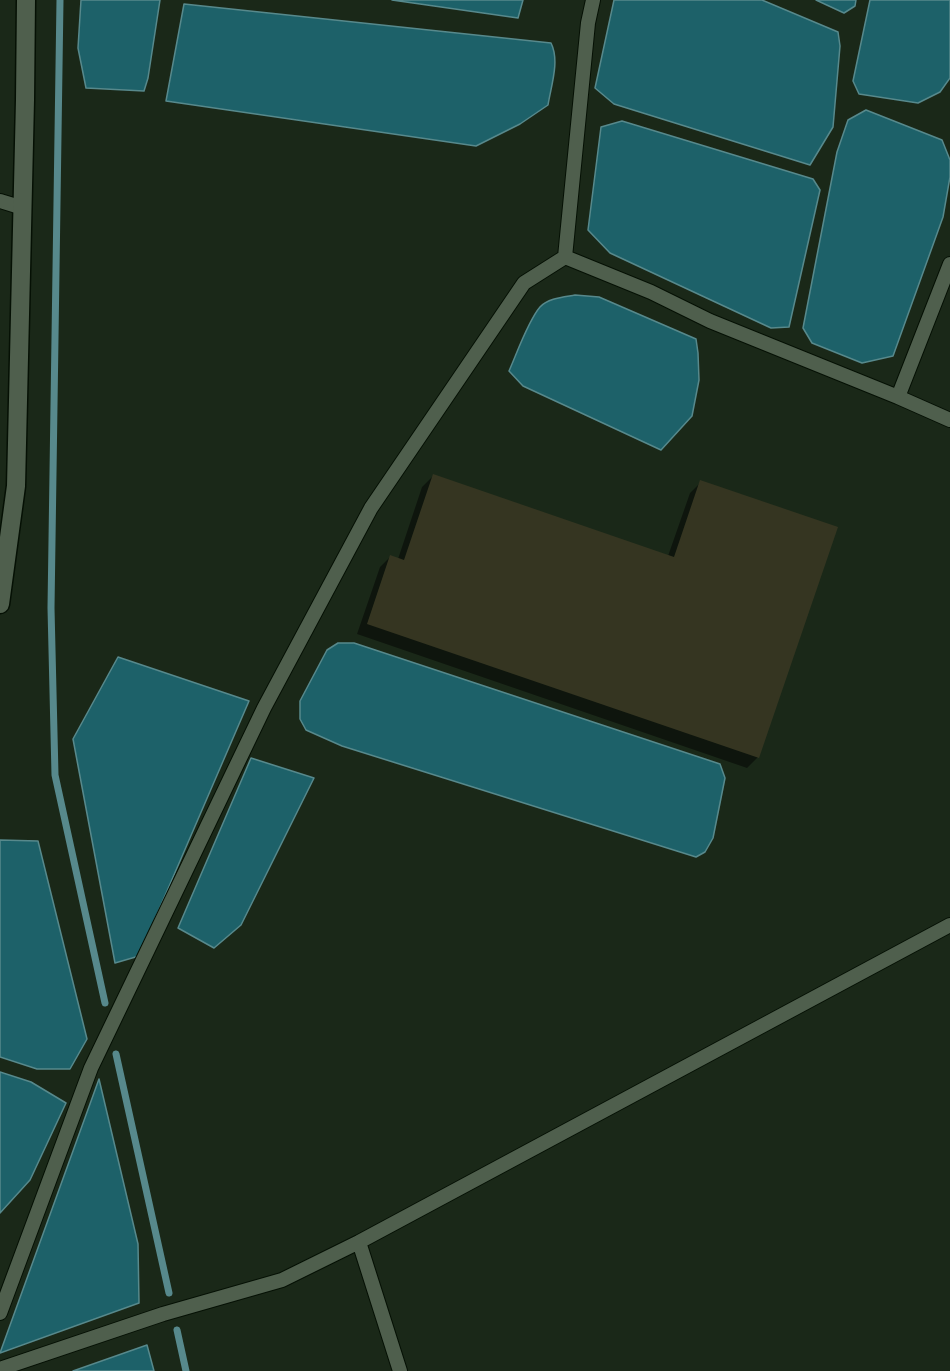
<!DOCTYPE html>
<style>
body{margin:0}
canvas{display:block;background:#1a2818}
</style>
<canvas width="950" height="1371"></canvas>
<script>
const ctx = document.querySelector('canvas').getContext('2d');
ctx.lineJoin = 'round';
function fillPath(path, color) { ctx.fillStyle = color; ctx.fill(path, 'evenodd'); }
function strokePath(path, color, width, dash) { ctx.strokeStyle = color; ctx.lineWidth = width; ctx.lineCap = dash ? 'butt' : 'round'; ctx.setLineDash(dash || []); ctx.stroke(path); }
const water = new Path2D(`
 M81,0H160L148,78L144,91L86,88L78,48Z
 M392,0H523L518,18Z
 M614,0H762L838,32L840,46L833,127L810,165L614,104L595,88Z
 M816,0H856L855,6L844,13Z
 M870,0H950V78L940,92L918,103L859,94L853,81Z
 M184,4L551,43C560,61 551,86 548,105L520,124L476,146L166,101Z
 M866,110L942,140L950,160V177L943,217L893,356L862,363L812,343L803,328L837,152L848,120Z
 M622,121L813,179L820,190L789,327L771,328L610,253L588,230L601,127Z
 M575,295L599,297L696,339L698,353L699,380L692,416L661,450L523,386L509,371C517,353 528,321 540,307C548,298 564,297 575,295Z
 M338,643H354L720,764L725,778L713,838L705,852L696,857L342,746L306,730L300,719V701L327,650Z
 M118,657L249,701L139,956L115,963L73,739Z
 M251,758L314,778L241,925L214,948L178,928Z
 M0,840L38,841L87,1039L70,1069H37L0,1057Z
 M0,1072L31,1082L66,1103L30,1180L0,1213Z
 M99,1079L138,1244L139,1303L0,1353Z
 M147,1345L154,1371H73Z`);
fillPath(water, '#1d6169');
strokePath(water, '#57898c', 1.5);
fillPath(new Path2D(`
 M433,476L668,556L690,493L701,482L758,757L747,768L357,634L380,567L390,557L398,559L422,487Z`), '#0007');
strokePath(new Path2D(`
 M60,0L51,608L55,775L105,1003
 M116,1054L169,1293
 M177,1330L186,1371`), '#57898c', 7);
fillPath(new Path2D(`
 M433,474L674,557L700,480L838,527L759,758L367,624L390,555L404,560Z`), '#353521');
const lane = new Path2D(`
 M0,201L23,208
 M565,257L651,292L710,321L898,397L950,420
 M898,397L950,264
 M359,1242L400,1371
 M0,1313L91,1068L264,708L371,508L524,283L565,257L588,23L593,0
 M0,1369L163,1314L282,1280L359,1242L950,925`);
const street = new Path2D(`
 M0,604L16,486L25,100L26,0`);
strokePath(lane, '#051004', 16);
strokePath(street, '#051004', 21);
strokePath(lane, '#4f5f4d', 14);
strokePath(street, '#4f5f4d', 18);
</script>
